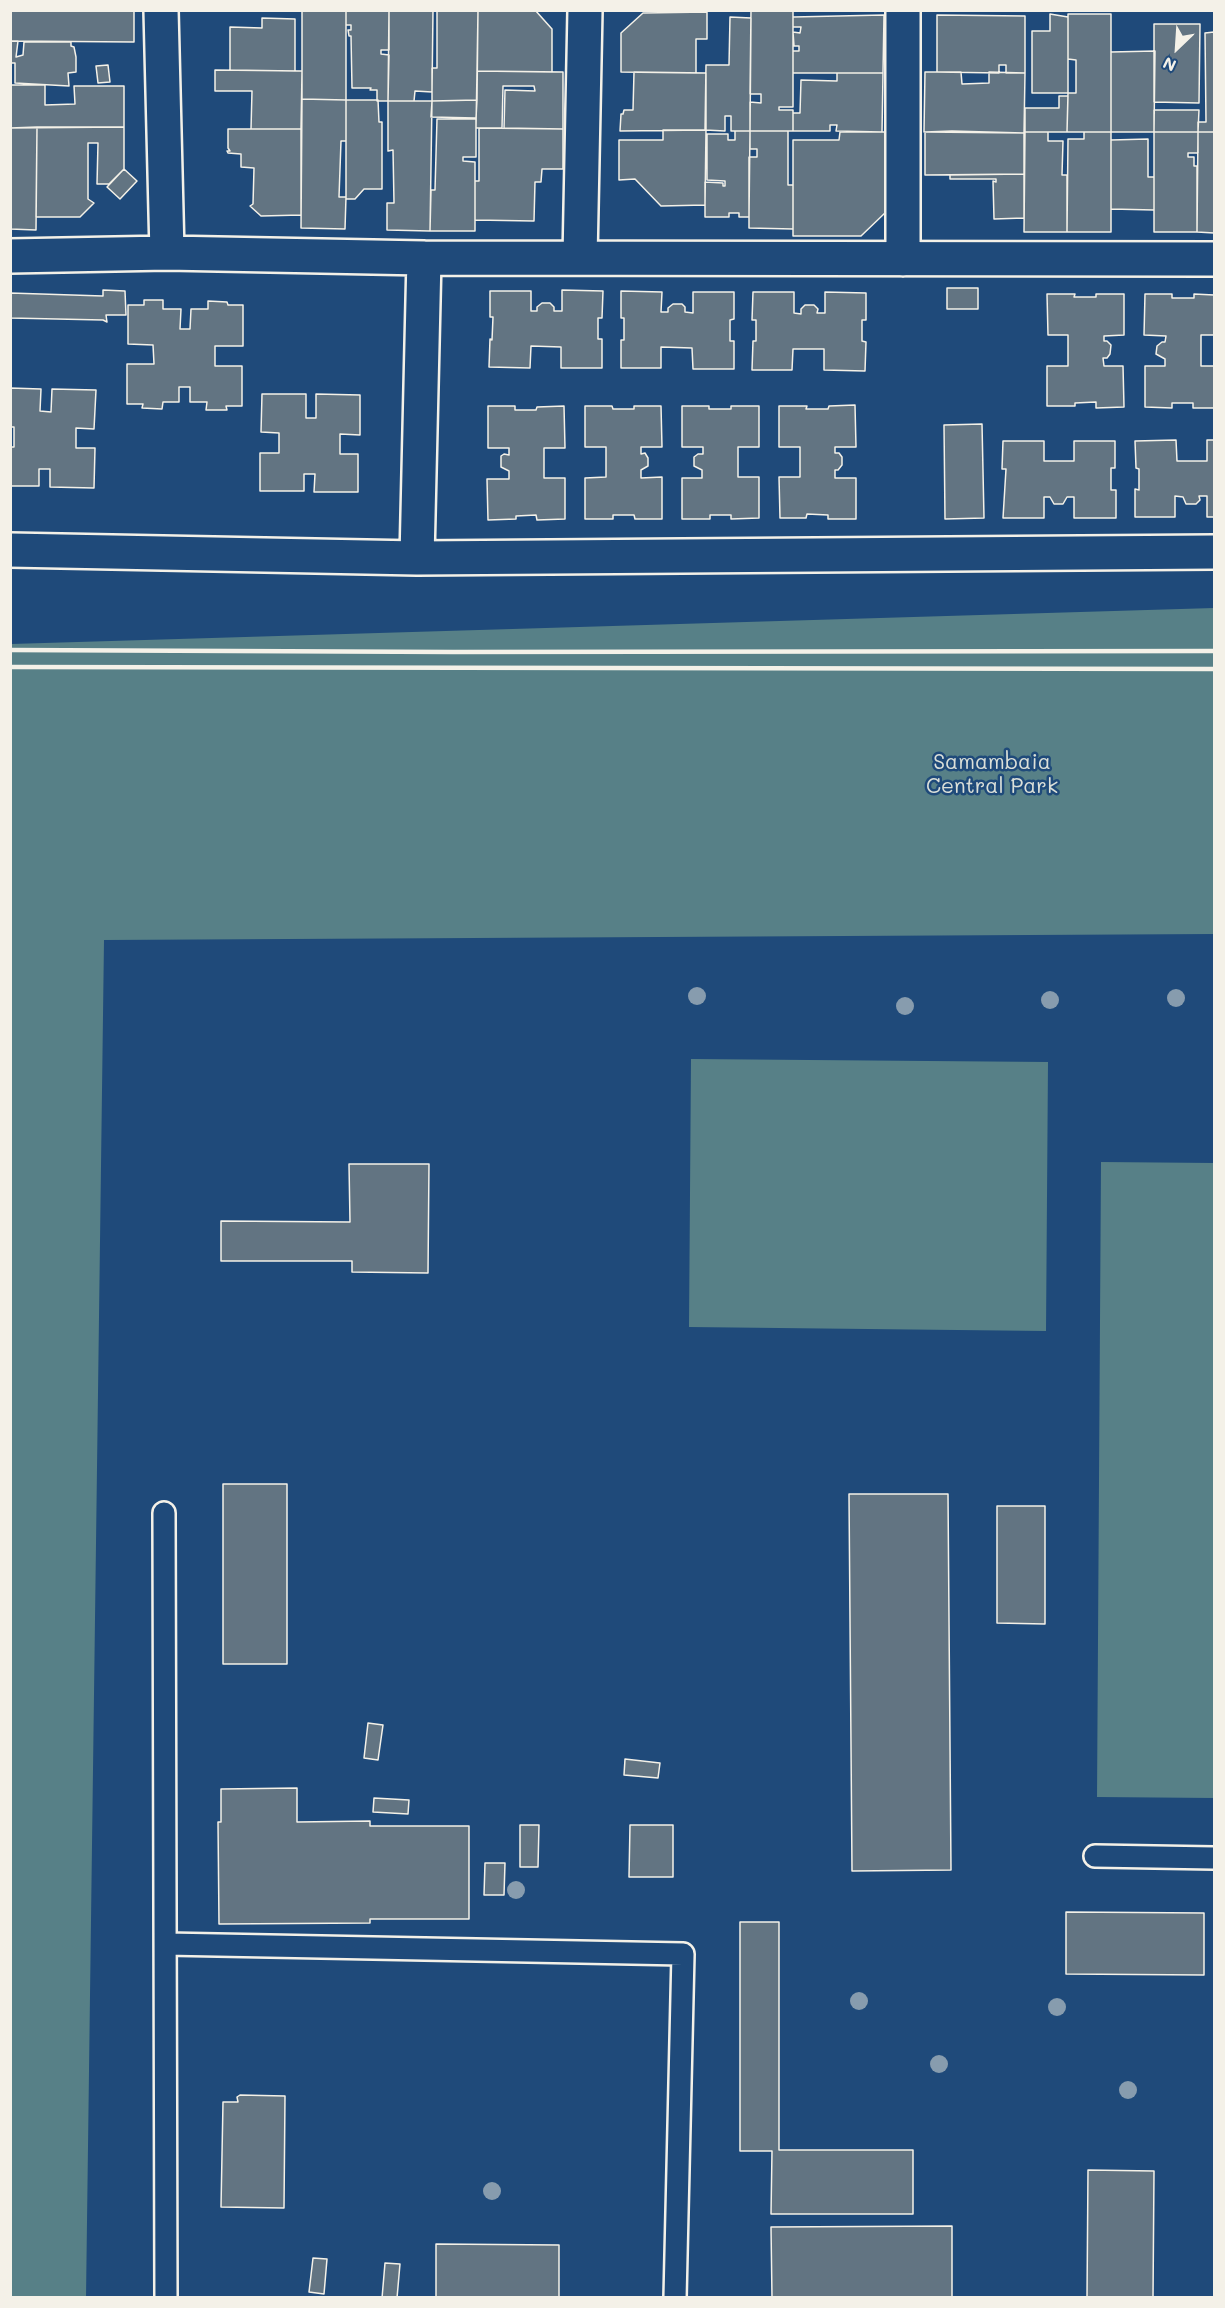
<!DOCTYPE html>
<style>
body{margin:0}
#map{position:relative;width:1225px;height:2308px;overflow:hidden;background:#1f4a7a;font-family:Mali,sans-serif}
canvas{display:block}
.frame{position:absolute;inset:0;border:12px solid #f4f1e8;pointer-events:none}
.north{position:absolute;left:1147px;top:18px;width:60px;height:60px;-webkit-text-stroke:4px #1f4a7a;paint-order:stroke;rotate:205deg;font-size:16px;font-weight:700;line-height:24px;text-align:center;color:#f4f1e8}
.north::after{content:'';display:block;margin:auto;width:21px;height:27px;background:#f4f1e8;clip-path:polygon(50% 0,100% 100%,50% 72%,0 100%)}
</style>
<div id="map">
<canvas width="1225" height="2308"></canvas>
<div class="frame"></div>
<div class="north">N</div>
</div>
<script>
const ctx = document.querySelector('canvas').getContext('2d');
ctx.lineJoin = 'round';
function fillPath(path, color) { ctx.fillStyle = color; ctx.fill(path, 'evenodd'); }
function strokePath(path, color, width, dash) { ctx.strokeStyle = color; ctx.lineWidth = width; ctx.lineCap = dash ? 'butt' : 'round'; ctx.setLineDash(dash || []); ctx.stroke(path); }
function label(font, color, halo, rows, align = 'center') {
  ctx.font = font + ' Mali,sans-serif'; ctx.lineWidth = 5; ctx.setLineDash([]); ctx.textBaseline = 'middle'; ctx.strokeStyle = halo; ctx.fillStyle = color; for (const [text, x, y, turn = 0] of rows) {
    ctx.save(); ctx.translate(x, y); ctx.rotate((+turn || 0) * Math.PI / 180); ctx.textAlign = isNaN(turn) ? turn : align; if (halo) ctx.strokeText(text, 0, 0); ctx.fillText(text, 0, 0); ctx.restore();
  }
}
fillPath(new Path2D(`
 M1214,608V934L104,940L86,2297H11V644Z
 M691,1059L1048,1062L1046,1331L689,1327Z
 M1101,1162L1214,1163V1798L1097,1797Z`), '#578087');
const building = new Path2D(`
 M10,10H134V42L10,41Z
 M302,10H346V100L302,99Z
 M346,10H389V50H381V54L389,55L388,101H377V90H370L371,88H352L351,36H349L348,30H351V25H346Z
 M389,10H433L432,92L415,91L414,101H388Z
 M437,10H478L477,100L432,101V68H437Z
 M478,10H535L552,29V72L477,71Z
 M751,10H793V107H779V110H793V131H750V102L761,103V94H750Z
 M707,12V39H696V73L621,72V33L643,13Z
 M1050,14L1068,17V93H1032V31H1050Z
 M1068,14H1111V132H1067L1068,93H1076V60L1068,59Z
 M884,15L883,73H793V51H799V46H794L793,32L800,33L801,27H793V17Z
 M937,15L1025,16V73H1006V65H999V73L937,72Z
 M730,17L751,18L750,131H731V116H725V131L705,130L706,65H729Z
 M262,18L295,19V71L230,70V27L262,28Z
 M1154,24H1200L1199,103L1154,102Z
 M1214,32V132H1198V122H1206L1205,33Z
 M10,41H18L16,57L23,55L24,42H71V46L74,47L76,57V72L68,73L69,86L15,83V63H10Z
 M1155,51L1154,132H1111V52Z
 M108,65L110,82L98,83L96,66Z
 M215,70L302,71L301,129H251L252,91H215Z
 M477,71L563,72V129L504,128L505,90L535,91L534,86H503L502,128H476Z
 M634,72L706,73V130L620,131L621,114H623L624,110H633Z
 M925,72H961L962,84L989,83V72L1025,73L1024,133L924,132Z
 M837,73H883L882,132L836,131L837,125H830V131H793V113H800L801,80L837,81Z
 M10,85H45V105L75,104L74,86H124V127L10,128Z
 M1059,96H1068L1067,132H1025V108H1059Z
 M302,99L346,100V141H341L339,197H346L345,229L301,228Z
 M346,100H378L379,122H382V189H364L355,199H346Z
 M477,100L476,118L431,117L432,101Z
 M388,101H432L430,231L387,230V203H394L393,150L388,151Z
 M1154,110H1199L1198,132H1154Z
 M437,119H476V157H463V161L475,162V231H430L431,190H435Z
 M37,127L36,230L10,229V128Z
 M37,127H124V169L109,184H97L98,143H88V199L94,203L80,217H36Z
 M479,128L563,129V169H542L541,182H535L534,221L475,220V181H479Z
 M228,129H301V215L261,216L250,206L253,204L254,168L241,167V154L228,153L227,151H230L228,148Z
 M663,130H706L705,205L661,206L635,179L619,180V140H663Z
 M735,131H750L749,217H739V213H729V217H705V182L723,183V186H725V181L707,180V134H728V140H735Z
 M750,131H788V185H793V229L749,228V157H757V149H750Z
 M952,131L1024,133V174L925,175V132Z
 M840,132H888L887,211L861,236H793V140H839Z
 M1025,132H1048V141H1063L1062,175H1067V232H1024Z
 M1084,132H1111V232H1067L1068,139H1084Z
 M1154,132H1198V153H1188V157H1194V166H1197V232H1154Z
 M1198,132H1214V233L1197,232Z
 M1148,139V177H1154V210L1111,209V140Z
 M124,169L137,181L120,199L107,187Z
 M1024,174V218L994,219L993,181L996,182V179H950V175Z
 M947,288H978V309H947Z
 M103,290L125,291L126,315H106L107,322L103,320L10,318V293L103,296Z
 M562,290L603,291L602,318H598V339H602V368H561V347L531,346L530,368L489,367L490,339L492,340L493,317H490V291H531V311H537V307L542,303H550L554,307V311H562Z
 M621,291L662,292L661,312H668V308L673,304H682L685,307V312L693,313V292H734V319L730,320V341H734V369H693L692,348L661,347V368H621V340H624V318H621Z
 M753,292H794V313L801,314V309L805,305H814L818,309L817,313H825V292L866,293V320H862V341L866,342L865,371L824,370V349H793L792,370H752L753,341H756V320H752Z
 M1047,294H1075L1074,297H1096V294H1124V335L1104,336V341H1107L1111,345L1110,354L1107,358H1103L1104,366H1123L1124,407L1096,408V402L1075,403V406H1047V366H1068V335H1048Z
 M1145,294H1172V298H1194V294L1214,295V335H1201V366H1214V408H1193V403H1172V408L1145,407V366H1165V359L1156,354L1157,346L1162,342H1165L1166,336L1144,335Z
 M144,300H163V309H181L180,329H190L191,309H208V301L227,302L228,305H243V346H215V366H242V406H226L227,410H206L207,402H190V387H179V402H163L162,409L142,408L143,404H127V364H154L153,345L128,344V305H144Z
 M10,388L41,389L40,411L51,412L52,389L96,390L94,429L76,428V448H95L94,488L50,487V469H39V486H10V447H14V427H10Z
 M262,394H306V418H316V394L360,395V435L340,434V454H358V492H314L315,474H304V491H260V453H279V433L261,432Z
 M855,405L856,447H835V453H839L842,457V465L838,470H835V478H856V519H828V515L807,514L806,518H780L779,477H800V447H779V406H807L806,409H828L829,406Z
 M488,406H515V410H536L537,407L564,406L565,448H544V478H565V519L537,520L536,515L516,516V519L488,520L487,479H509V471L501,467V456L504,454L509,455V448H488Z
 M585,406H612L613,409H634V406H661L662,447H641V454L645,453L648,458V466L641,470V478L662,477V519H635L634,515H613V519H585V478L606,477V447H585Z
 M682,406H709V409H731V406H759V447H738V477H759V518L731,519V515H710V519H682V478H702V470L694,466V457L698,454H703V447H682Z
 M982,424L984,518L945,519L944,425Z
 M1176,440L1177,461H1207V440H1214V517H1207V496H1199L1200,500L1196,504H1186L1183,497L1175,496V517H1135V489L1139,490V469L1136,468L1135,441Z
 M1003,441H1044V461H1074V441H1115V468H1111V490H1116V518H1074V497H1067L1063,504H1054L1050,497H1044V518H1003L1006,469H1002Z
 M349,1164H429L428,1273L352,1272V1261H221V1221L350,1222Z
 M223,1484H287V1664H223Z
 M849,1494H948L951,1870L852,1871Z
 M997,1506H1045V1624L997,1623Z
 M368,1723L383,1725L378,1760L364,1758Z
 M625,1759L660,1763L658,1778L624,1775Z
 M297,1788V1822L370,1821V1826H469V1919H370V1923L219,1924L218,1822H221V1789Z
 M374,1798L409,1800L408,1814L373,1812Z
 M520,1825H539L538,1867H520Z
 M630,1825H673V1877H629Z
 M485,1863H505L504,1895H484Z
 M1066,1912L1204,1913V1975L1066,1974Z
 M740,1922H779V2150H913V2214H771L772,2151H740Z
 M240,2095L285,2096L284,2208L221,2207L223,2102H238L237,2097Z
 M1088,2170L1154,2171L1153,2298H1087Z
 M952,2226V2298H772L771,2227Z
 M436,2244L559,2245V2298H436Z
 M313,2258L327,2259L324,2294L309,2292Z
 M385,2263L400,2264L397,2298H382Z`);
fillPath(building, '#627482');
strokePath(building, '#f4f1e8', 1.5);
const service = new Path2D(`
 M164,1513L166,2298
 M1095,1856L1214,1858
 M166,1944L683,1954L675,2298`);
const minor = new Path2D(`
 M161,10L167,253
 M903,10V259
 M10,256L167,253L424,258L1214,259
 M580,258L585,10
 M10,550L417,558L424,258
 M417,558L1214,552`);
strokePath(service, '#f4f1e8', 26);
strokePath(minor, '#f4f1e8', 38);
strokePath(service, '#1f4a7a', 21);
strokePath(minor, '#1f4a7a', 33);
strokePath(new Path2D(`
 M10,650L453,652L1214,651
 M10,667L1214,669`), '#f4f1e8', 4.5);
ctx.fillStyle = '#879cae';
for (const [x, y] of [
 [697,996],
 [1176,998],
 [1050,1000],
 [905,1006],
 [516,1890],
 [859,2001],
 [1057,2007],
 [939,2064],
 [1128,2090],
 [492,2191]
]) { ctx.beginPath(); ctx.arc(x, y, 9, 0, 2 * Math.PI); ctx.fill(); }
label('21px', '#dce0d9', '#1f4a7a', [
 ["Samambaia",992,763],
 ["Central Park",992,787]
]);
</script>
